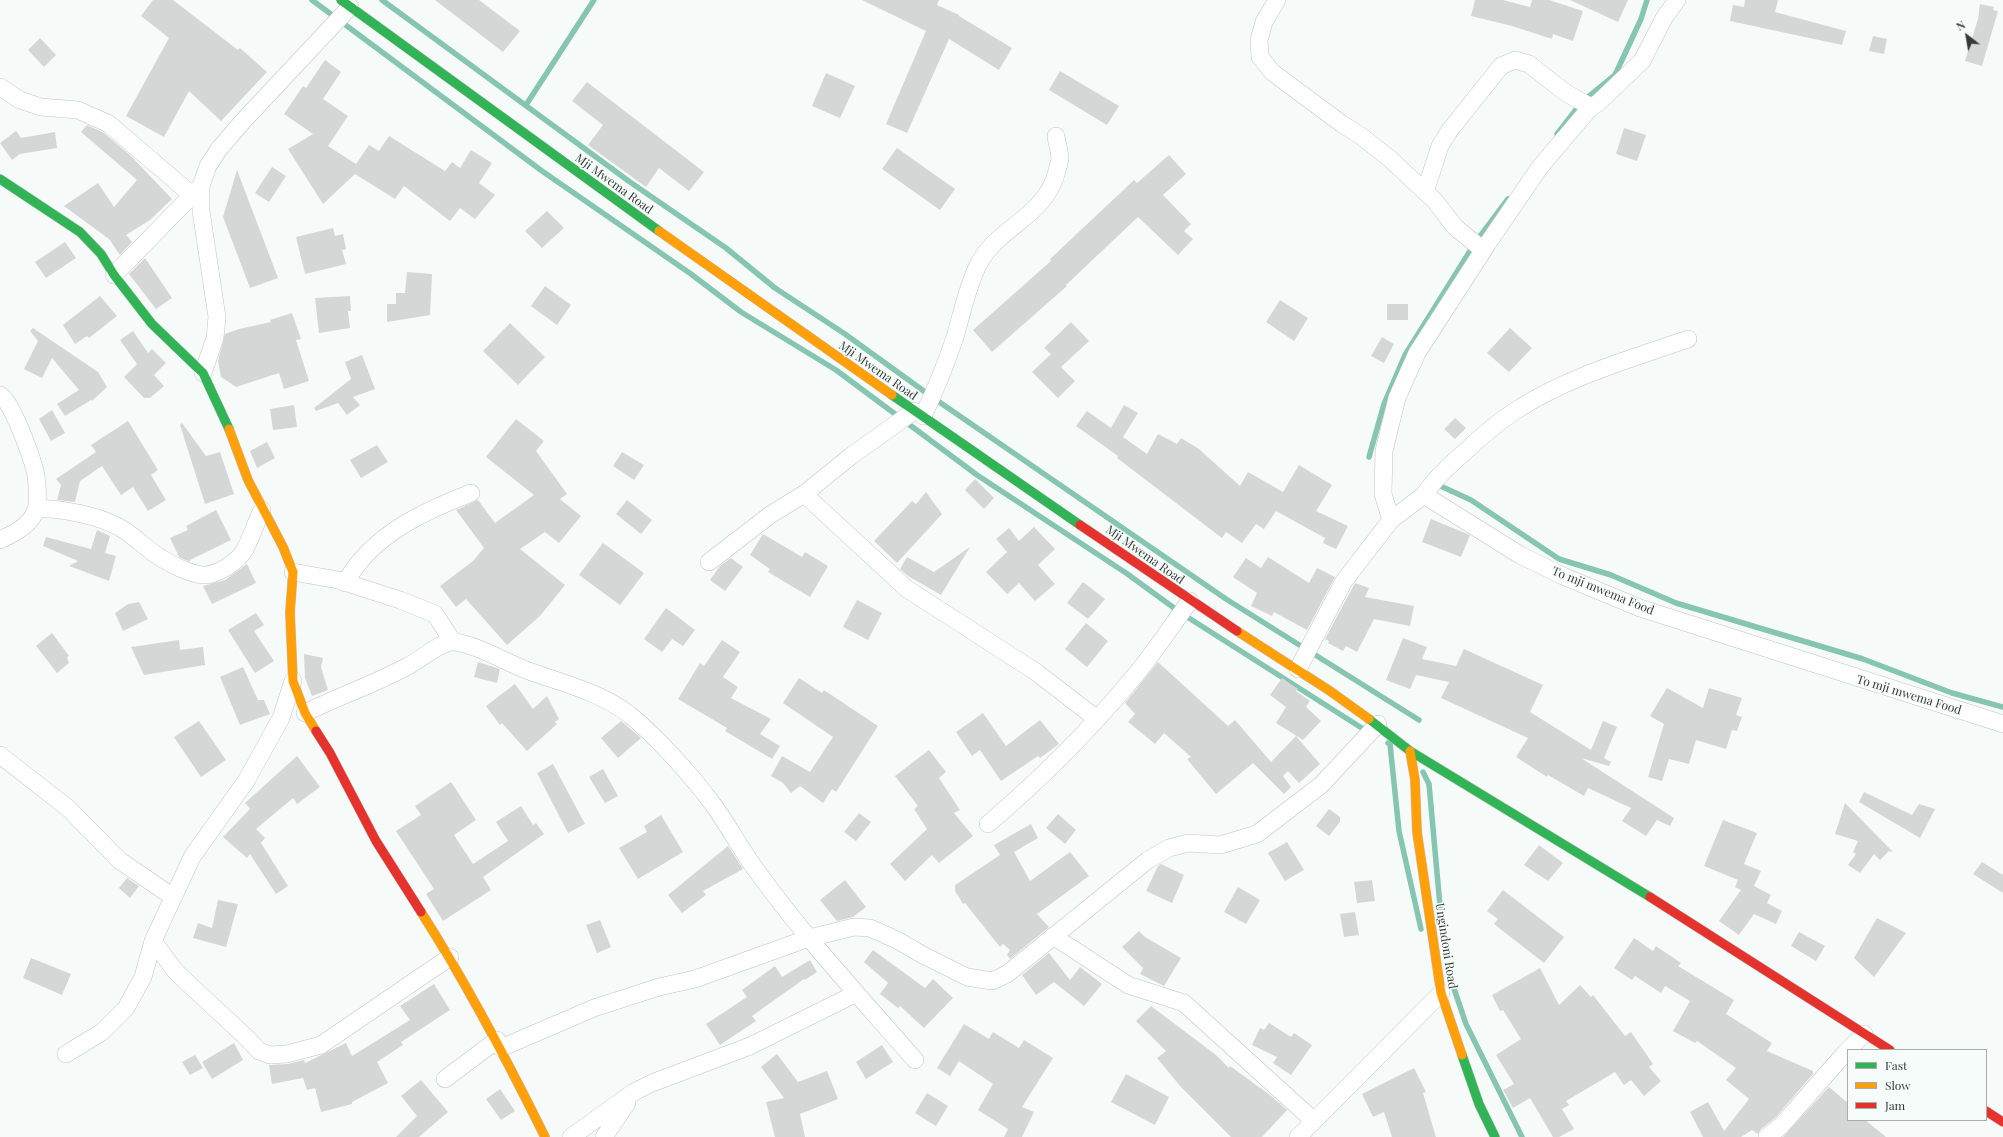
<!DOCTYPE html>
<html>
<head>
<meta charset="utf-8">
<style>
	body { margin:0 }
	#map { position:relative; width:2003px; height:1137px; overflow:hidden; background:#f6fbf9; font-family:"Playfair Display",serif }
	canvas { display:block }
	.legend { position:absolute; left:1847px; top:1049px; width:140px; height:72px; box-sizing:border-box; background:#f5fcf9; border:1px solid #a9aeac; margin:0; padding:5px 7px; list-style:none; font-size:12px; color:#363938 }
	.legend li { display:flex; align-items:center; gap:8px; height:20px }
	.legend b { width:20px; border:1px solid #a9aeac }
	.north { position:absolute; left:1947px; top:16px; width:40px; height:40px; -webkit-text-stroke:3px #f5fcf9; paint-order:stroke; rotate:329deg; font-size:11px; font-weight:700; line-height:16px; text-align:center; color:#363938 }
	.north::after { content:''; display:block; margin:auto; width:14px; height:18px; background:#363938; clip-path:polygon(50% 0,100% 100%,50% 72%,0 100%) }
</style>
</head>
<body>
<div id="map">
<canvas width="2003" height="1137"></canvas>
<ul class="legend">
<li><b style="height:5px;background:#30b455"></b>Fast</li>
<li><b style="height:5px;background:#ff9f0a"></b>Slow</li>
<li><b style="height:5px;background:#e5322d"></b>Jam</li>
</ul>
<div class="north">N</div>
</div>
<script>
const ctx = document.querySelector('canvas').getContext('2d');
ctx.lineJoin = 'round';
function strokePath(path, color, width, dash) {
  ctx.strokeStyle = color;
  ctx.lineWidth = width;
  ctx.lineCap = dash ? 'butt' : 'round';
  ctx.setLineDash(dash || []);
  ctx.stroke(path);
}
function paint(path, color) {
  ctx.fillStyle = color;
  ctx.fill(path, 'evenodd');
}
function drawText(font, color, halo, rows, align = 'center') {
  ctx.font = font + ' "Playfair Display",serif';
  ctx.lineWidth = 3;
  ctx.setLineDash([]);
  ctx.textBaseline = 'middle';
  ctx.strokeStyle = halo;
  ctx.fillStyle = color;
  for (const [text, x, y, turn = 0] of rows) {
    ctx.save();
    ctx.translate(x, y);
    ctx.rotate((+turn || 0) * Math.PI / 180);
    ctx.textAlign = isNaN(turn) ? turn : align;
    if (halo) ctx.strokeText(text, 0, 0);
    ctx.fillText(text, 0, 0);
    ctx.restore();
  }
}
strokePath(new Path2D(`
	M312 0 542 171 691 274 741 312 836 370 977 475 1126 573 1181 613 1368 732
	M382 0 630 182 726 248 775 288 845 334 932 397 1226 599 1419 720
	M526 105 594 0
	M1557 134 1582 102 1615 75 1641 19 1647 0
	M1369 457 1384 404 1405 355 1475 243 1508 199
	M1434 483 1471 500 1559 559 1611 575 1676 603 1863 659 1952 693 2003 707
	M1388 743 1390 744 1399 831 1421 929
	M1423 772 1429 784 1442 928
	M1447 968 1466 1024 1522 1137`), '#85c5b1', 5.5);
paint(new Path2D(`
	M153 0H173L238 50 240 48 267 72 221 121 189 91 164 137 126 116 169 38 141 16Z
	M435 0H479L520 31 503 52Z
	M862 0H939L937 5 959 15V16L1012 48 999 70 949 39 907 133 886 124 926 31Z
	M1475 0H1503L1530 7 1532 0H1549L1583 11 1573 41 1553 34 1552 39 1512 26 1471 16Z
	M1570 0H1628L1618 22Z
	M1745 0H1778L1775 12 1846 31 1842 45 1730 21 1733 5 1744 7Z
	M1980 4 1994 7 1993 10 1998 11 1982 66 1965 61 1978 19Z
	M1873 36 1887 39 1884 54 1869 51Z
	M40 38 56 55 44 67 28 50Z
	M325 60 341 72 323 99 348 116 328 146 356 164 369 145 379 151 389 136 445 171 452 162 460 168 471 150 492 163 479 183 495 195 475 219 460 208 450 221 404 186 395 199 355 174 323 204 288 149 313 134 284 114 303 86 306 88Z
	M1060 71 1119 106 1107 125 1049 90Z
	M826 73 855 86 840 118 812 106Z
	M587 82 704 172 689 191 659 168 646 187 588 145 603 125 572 101Z
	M87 125 104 133 130 155 172 199 150 220 126 235 132 242 120 255 109 239 64 206 98 183 114 207 137 180 81 132Z
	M1624 128 1646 135 1637 161 1616 154Z
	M16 131 21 138 55 132 57 148 20 154 12 160 0 143Z
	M897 148 955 189 940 210 882 169Z
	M1169 155 1186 174 1163 195 1191 224 1184 231 1193 239 1178 255 1138 217 1066 285 1067 286 992 352 973 330 1051 261 1050 259 1134 180 1137 183Z
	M272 167 286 176 269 202 255 193Z
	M237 170 278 278 250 288 223 217Z
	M547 211 564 228 542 248 525 231Z
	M333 228 335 236 343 234 346 249 342 250 346 264 305 274 296 237Z
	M65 242 76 258 46 278 35 262Z
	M145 258 172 298 156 309 129 274Z
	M407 272 432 274 430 315 387 322V304H396V293H405Z
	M545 286 571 305 557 325 531 306Z
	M100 296 117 316 89 338 87 336 75 344 63 325Z
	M350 296 351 311H348L350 328 319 333 315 298Z
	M1280 300 1308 318 1294 341 1266 322Z
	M1387 304H1408V320H1387Z
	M292 313 301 339 296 340 309 381 284 389 279 373 236 387 221 377 218 361 225 334 239 329 271 322 270 320Z
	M1071 322 1089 341 1061 367 1075 381 1058 398 1032 372 1051 354 1044 348Z
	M510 323 545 357 518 385 483 351Z
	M33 328 98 372 107 387 92 401 91 400 65 416 57 404 79 390 52 358 42 378 24 369 38 341 30 331Z
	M1510 328 1532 348 1509 372 1487 353Z
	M133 331 148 353 152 349 166 363 154 375 164 386 150 398H144L124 377 137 364 120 340Z
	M1382 337 1394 344 1384 363 1371 356Z
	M362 355 375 389 353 397 360 405 347 415 338 403 316 411 314 408 351 379 345 362Z
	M294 405 297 427 273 430 270 409Z
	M1124 405 1138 413 1123 437 1147 454 1158 434 1177 444 1181 438 1199 449 1240 486 1248 472 1283 492 1299 465 1332 485 1316 511 1348 526 1336 549 1323 543 1325 538 1276 511 1264 529 1256 524 1242 543 1226 532 1222 538 1117 458 1118 456 1076 426 1087 411 1111 428Z
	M52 410 65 433 51 441 39 419Z
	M1455 418 1466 428 1455 439 1444 429Z
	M516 419 544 441 536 451 567 494 560 499 581 516 559 543 545 532 520 549 565 585 540 616 507 645 466 599 456 607 440 586 473 561 484 548 456 510 478 500 495 523 534 495 486 457Z
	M128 421 158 470 151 475 166 500 148 511 133 487 121 495 102 466 80 481 75 502 57 500 61 485 56 479 96 452 91 445Z
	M182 423 206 456 220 452 234 494 205 504 180 425Z
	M267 442 275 458 257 468 250 451Z
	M377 445 388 462 361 478 350 460Z
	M622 452 644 465 634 480 613 466Z
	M975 479 994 498 984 509 965 490Z
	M926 492 942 514 897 563 874 541 912 501 916 504Z
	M627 500 652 520 641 534 616 514Z
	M216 510 231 540 190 560V562L179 557 170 538 188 530 186 526Z
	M1431 519 1470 535 1461 557 1422 542Z
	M1034 527 1055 549 1038 565 1055 584 1035 601 1019 583 1007 594 986 572 1007 552 996 539 1009 528 1019 541Z
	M97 530 110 536 105 553 116 556 109 581 69 566 78 561 43 546 46 537 91 549Z
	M763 534 802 557 805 552 828 566 810 597 768 572 770 569 750 555Z
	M603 543 644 573 620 605 579 575Z
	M970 547 941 595 908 576 900 569 907 557 934 572Z
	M1268 557 1309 583 1317 568 1335 577 1307 630 1274 612 1272 616 1251 606 1257 593 1233 577 1246 558 1261 568Z
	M731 558 743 567 725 591 710 580 720 566Z
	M247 564 256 583 212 604 203 586 225 580Z
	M1083 582 1105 599 1088 619 1067 603Z
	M1355 583 1369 588 1365 597 1414 606 1410 626 1374 619 1357 652 1346 646 1343 651 1328 643 1329 641 1325 639Z
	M857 600 882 613 868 640 843 627Z
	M139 602 148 619 123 631 115 613 128 604Z
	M666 608 695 630 683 646 672 639 662 652 644 639Z
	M256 613 264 625 254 631 274 661 255 673 228 630Z
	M1086 623 1108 641 1087 667 1065 649Z
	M52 633 69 656 67 657 69 663 57 673 36 646Z
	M1403 638 1427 647 1422 659 1456 666 1464 649 1543 685 1530 712 1591 750 1603 721 1617 727 1604 758 1611 762 1609 766 1581 758 1674 818 1670 826 1657 820 1646 836 1622 821 1631 808 1588 788 1584 796 1548 775 1547 777 1516 757 1528 738 1441 698 1449 682 1416 675 1410 689 1386 680Z
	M179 640 180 650 203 647 205 665 144 675 131 647Z
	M722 640 740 652 723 677 738 687 731 698 771 719 760 734 780 746 772 759 725 731 727 728 678 699 700 663 704 666Z
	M304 654 323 658 321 667 328 690 312 696 305 678Z
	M478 662 500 669 497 683 474 677Z
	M1158 662 1228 726 1235 720 1271 762 1296 736 1320 764 1299 783 1288 771 1283 776 1291 787 1284 794 1253 763 1216 794 1187 759 1191 757 1164 733 1155 744 1128 722 1135 714 1125 703Z
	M243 667 258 700H264L270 714 240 725 220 677Z
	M799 678 822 693 824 690 878 726 836 792 832 789 823 803 800 786 791 793 783 783 771 776 782 756 810 772 833 737 783 703Z
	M1282 678 1298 689 1296 691 1310 701 1306 707 1321 721 1303 740 1276 723 1286 707 1270 695Z
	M515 684 533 709 547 696 559 719 555 722 557 724 527 751 502 723 500 725 486 706Z
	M1667 688 1703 708 1709 688 1742 698 1736 715 1742 717 1737 731 1732 730 1726 749 1696 740 1689 764 1669 759 1662 781 1648 777 1664 724 1650 716Z
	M983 713 1006 746 1040 720 1059 744 1040 758 1038 756 1001 781 980 750 972 756 956 732Z
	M199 721 226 760 201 777 174 737Z
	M621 721 641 738 618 758 601 738Z
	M929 750 946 772 939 778 960 810 954 813 973 836 939 863 932 855 905 881 890 864 927 829 914 809 918 806 895 776Z
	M297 756 320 787 297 804 293 798 256 829 265 838 261 843 288 886 276 894 250 854 247 858 223 837 250 809 245 803Z
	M553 764 585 824 568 833 537 773Z
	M603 769 618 796 605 803 589 777Z
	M451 782 476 820 454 835 473 864 508 841 496 822 521 806 533 825 536 823 544 834 483 877 491 890 443 921 426 894 434 889 396 831 421 815 415 806Z
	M1864 792 1912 815 1919 804 1935 809 1920 838 1859 802Z
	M1845 803 1893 852 1889 851 1880 860 1874 854 1860 873 1848 865 1856 854 1853 852 1858 841 1835 834Z
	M1329 809 1340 817V822L1329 836 1316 826Z
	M859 813 871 822 856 841 844 832Z
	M1058 814 1076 830 1065 844 1046 828Z
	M661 815 683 852 638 879 619 848 647 832 644 826Z
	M1723 820 1757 833 1744 864 1761 871 1754 886 1771 895 1767 903 1782 911 1776 924 1754 914 1739 935 1719 921 1741 890 1735 887 1738 880 1704 866Z
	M1031 824 1038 838 1014 852 1030 881 1070 852 1089 876 1037 914 1049 927 1010 959 1007 955 1010 950 1003 944 1000 947 965 903 963 904 955 891V885L1000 855 994 845Z
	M1287 842 1304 870 1285 881 1268 853Z
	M1539 845 1563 863 1548 881 1524 865Z
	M728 846 743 869 703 891 706 895 682 913 668 895Z
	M1982 862 2003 875V893L1973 874Z
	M1161 864 1184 875 1172 903 1146 891 1158 866Z
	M127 878 139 886 130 898 119 888Z
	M845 880 866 907 853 917 837 921 820 900Z
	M1372 880 1375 901 1357 903 1354 882Z
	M1238 887 1260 900 1246 924 1224 912Z
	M1503 890 1564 937 1544 963 1494 924 1498 919 1487 911Z
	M218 900 238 904 226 947 193 938 198 923 212 928Z
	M1355 912 1359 935 1344 937 1340 914Z
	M1877 918 1906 933 1874 977 1854 958Z
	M600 920 611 947 597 953 586 925Z
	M1139 931 1145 937 1181 958 1164 986 1140 974 1143 968 1122 947Z
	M1799 932 1825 946 1816 961 1791 946Z
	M1634 938 1653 951 1656 946 1681 963 1678 966 1734 1000 1726 1014 1772 1043 1767 1051 1813 1071V1074L1774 1119 1761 1129 1758 1134 1752 1130 1741 1137H1703L1690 1112 1708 1102 1724 1131 1749 1099 1726 1080 1736 1068 1697 1041 1695 1043 1673 1031 1690 1001 1665 986 1661 993 1635 976 1632 980 1614 968Z
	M873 950 925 988 933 979 953 998 924 1028 900 1006 898 1008 880 994 888 983 864 962Z
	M1049 953 1070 980 1080 967 1102 984 1084 1006 1054 982 1036 995 1022 975Z
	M31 958 71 974 62 995 23 978Z
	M810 960 817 972 805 980 804 979 752 1016 756 1021 720 1045 706 1024 747 997 742 990 775 966 782 977Z
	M1540 968 1559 1005 1580 985 1591 997 1593 995 1625 1036 1631 1032 1653 1064 1649 1067 1661 1081 1644 1096 1631 1080 1624 1085 1615 1072 1566 1101 1569 1105 1562 1109 1574 1129 1559 1137H1553L1530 1098 1513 1108 1503 1090 1514 1084 1496 1055 1521 1039 1503 1010 1500 1011 1492 995Z
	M434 984 450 1010 401 1042 403 1045 377 1062 388 1083 352 1102V1104L321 1112 315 1088 307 1090 303 1078 272 1084 269 1065 288 1064 304 1060 305 1063 346 1043 352 1056 410 1020 400 1006Z
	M1151 1006 1216 1055 1229 1068 1230 1066 1270 1095 1287 1110 1262 1137H1231L1181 1087 1157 1058 1166 1051 1136 1021Z
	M1269 1023 1291 1037 1294 1033 1312 1045 1291 1075 1273 1063 1277 1057 1252 1045 1260 1028 1264 1030Z
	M964 1024 989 1039 993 1032 1019 1048 1024 1040 1053 1058 1022 1107 1034 1112 1022 1137H1004L1008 1129 978 1110 993 1084 959 1061 950 1076 937 1068Z
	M234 1043 243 1060 212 1079 202 1062Z
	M882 1045 893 1062 866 1079 856 1062Z
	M777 1054 798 1082 827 1071 838 1099 800 1114 805 1137H775L766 1102 784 1098 761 1067Z
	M195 1055 203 1068 190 1075 182 1062Z
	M1414 1068 1426 1092 1423 1093 1436 1137H1392L1384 1112 1373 1117 1362 1094Z
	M1126 1074 1169 1097 1155 1125 1111 1102Z
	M421 1080 448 1112 419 1137H396L417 1116 401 1096Z
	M1829 1087 1848 1103V1120H1865L1886 1137H1783Z
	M500 1089 515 1111 501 1120 486 1099Z
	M927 1093 948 1106 936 1126 915 1113Z`), '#d4d7d6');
const street = new Path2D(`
	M1277 0 1264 22 1259 40 1260 57 1272 72 1342 124 1361 136 1389 158 1435 201 1455 227 1483 250
	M0 87 20 100 41 107 78 110 109 124 192 195
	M1425 192 1440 146 1450 130 1501 66 1515 60 1529 64 1566 93 1591 107
	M114 275 200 187
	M203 373 215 338 217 317 201 211V186L208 166 219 149 244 120 350 7
	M0 395C12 400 33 461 36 475 37 484 39 501 36 509 32 525 13 534 0 540
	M923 416C935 391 946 364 955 337 962 313 967 288 978 265 998 226 1046 217 1057 171 1058 167 1060 161 1060 157 1059 150 1057 143 1056 136
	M804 494 907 589 1036 672 1097 719
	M1424 495C1436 477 1452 463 1468 449 1483 435 1498 422 1515 411 1567 377 1630 359 1688 339
	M37 508C62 509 97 515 119 527 135 536 146 549 161 558 172 565 190 574 203 575 217 576 239 561 245 549 252 536 256 522 262 510
	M1391 520 1383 494 1384 451 1397 398 1417 353 1488 243 1540 167 1591 107 1598 103 1642 61 1664 18 1677 0
	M709 562 770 515 804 494 851 456 914 411
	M293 572 338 580 400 600 435 614 453 642
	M345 583C372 535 422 512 471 493
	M1298 669 1344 581 1391 520 1424 495 1520 555 1563 576 1640 608 2003 724
	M305 713C339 696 375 684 408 666 420 660 441 641 454 642 475 644 506 662 526 670 561 683 599 691 630 715 657 737 691 775 712 803 729 826 742 852 759 874 807 940 862 999 915 1060
	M0 755 69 809 119 860 173 897
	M988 824C1042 778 1092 728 1137 673 1156 650 1172 625 1190 601
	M1053 936 1128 985 1184 1003 1314 1121
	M153 941 176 972 248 1039 259 1051 270 1055 287 1054 321 1045 450 957
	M501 1048 594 1008 659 987 695 979 809 938 854 927 870 928 897 940 921 954 967 977 992 981 1007 974 1148 860 1169 848 1188 843 1220 845 1257 834 1321 785 1378 724
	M66 1054 102 1032 126 1008 143 977 153 941 192 857 246 781 281 718 293 681
	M445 1079 497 1040
	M571 1137 634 1092 652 1083 750 1046 855 994
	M604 1137 627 1103
	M1298 1137 1441 993
	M1767 1137 1781 1126 1845 1053 1864 1034`);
const fast = new Path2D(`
	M341 0 659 231
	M0 179 80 232 101 254 114 275 152 324 203 373 229 429
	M892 395 1080 525
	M1369 719 1410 751 1650 897
	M1462 1055 1479 1104 1495 1137`);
const slow = new Path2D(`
	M659 231 892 395
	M229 429 248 480 283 547 293 572 290 612 293 681 305 713 316 731
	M1237 631 1330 691 1369 719
	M1410 751 1415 780 1417 832 1441 993 1462 1055
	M421 912C467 984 507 1060 545 1137`);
const jam = new Path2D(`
	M1080 525 1237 631
	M316 731 330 753 376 841 421 912
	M1650 897 1890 1050
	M1986 1111 2003 1122`);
strokePath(street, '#c0c3c2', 18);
strokePath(fast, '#c0c3c2', 10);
strokePath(slow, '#c0c3c2', 10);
strokePath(jam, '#c0c3c2', 10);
strokePath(street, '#fefefe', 17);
strokePath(fast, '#30b455', 9);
strokePath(slow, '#ff9f0a', 9);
strokePath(jam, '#e5322d', 9);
drawText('12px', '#363938', '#f5fcf9', [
	["Mji Mwema Road",614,184,36],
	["Mji Mwema Road",878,371,35],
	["Mji Mwema Road",1145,555,35],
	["To mji mwema Food",1603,591,22],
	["To mji mwema Food",1909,695,17],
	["Ungindoni Road",1446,946,81]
]);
</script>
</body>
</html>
